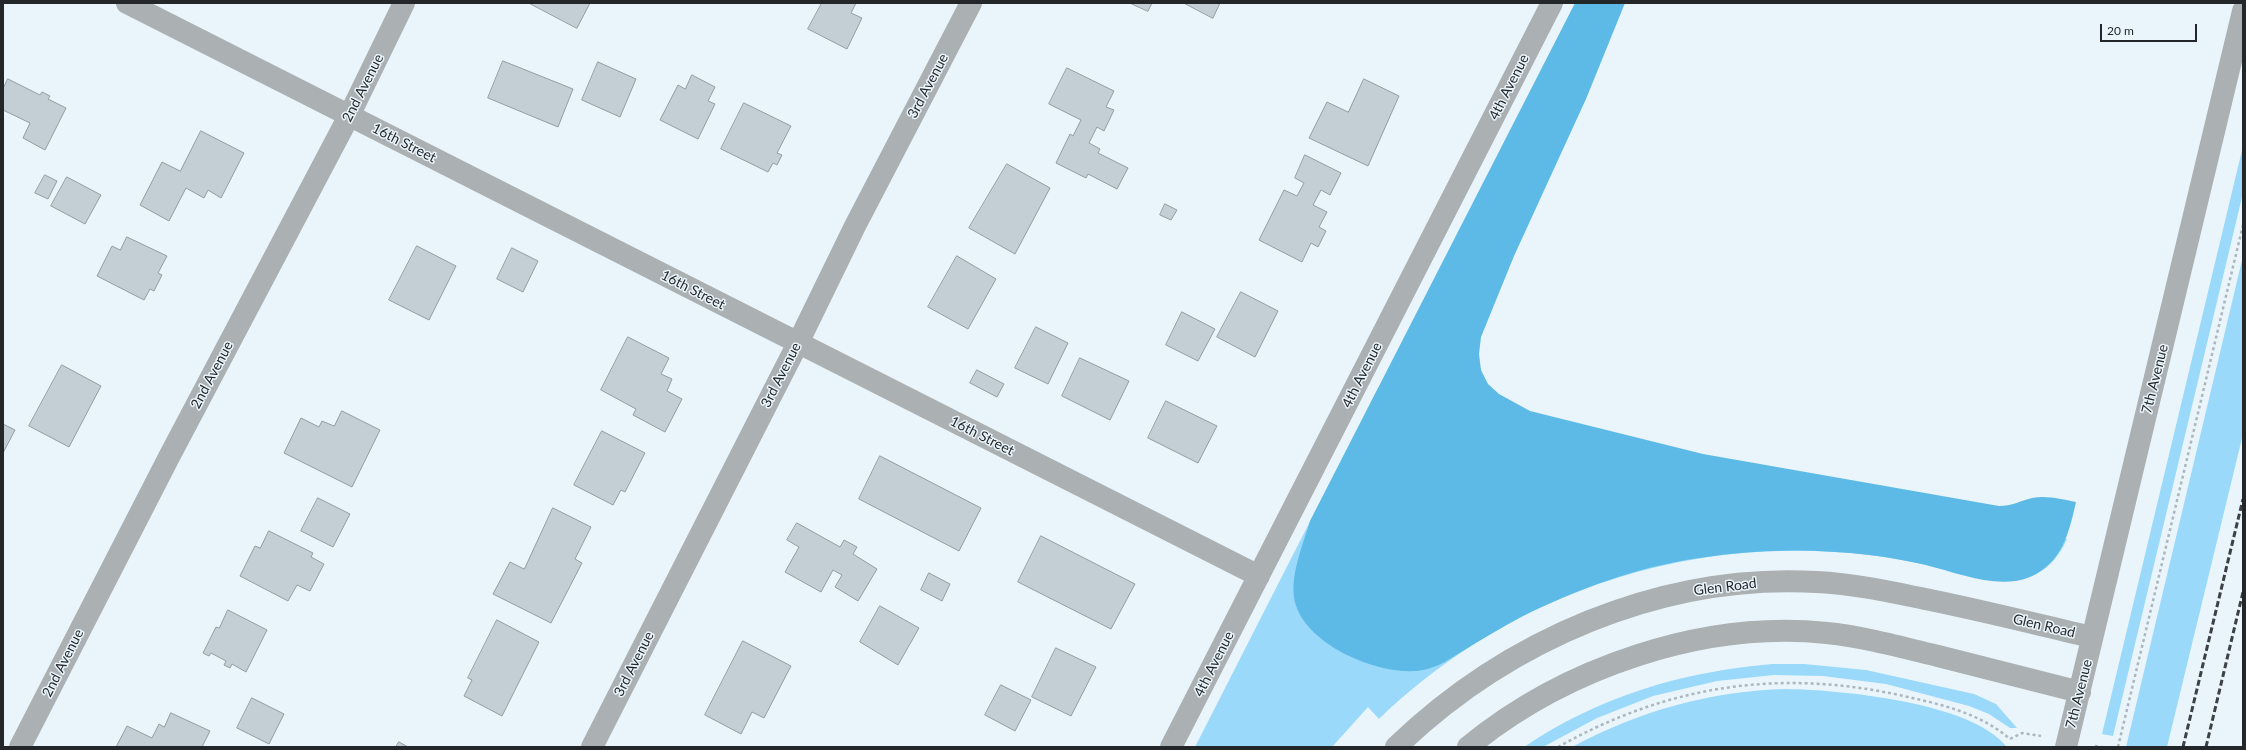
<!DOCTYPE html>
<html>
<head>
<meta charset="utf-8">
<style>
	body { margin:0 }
	#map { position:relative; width:2246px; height:750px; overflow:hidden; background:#e9f5fb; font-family:Lato,sans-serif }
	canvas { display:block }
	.frame { position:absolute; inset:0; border:4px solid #23272a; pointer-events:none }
	.scale { position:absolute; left:2100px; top:24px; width:97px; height:18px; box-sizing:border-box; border:2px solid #23272a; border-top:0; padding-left:5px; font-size:12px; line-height:14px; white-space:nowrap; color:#23272a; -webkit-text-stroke:3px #e9f5fb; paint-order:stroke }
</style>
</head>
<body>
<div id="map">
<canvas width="2246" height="750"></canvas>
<div class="frame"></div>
<div class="scale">20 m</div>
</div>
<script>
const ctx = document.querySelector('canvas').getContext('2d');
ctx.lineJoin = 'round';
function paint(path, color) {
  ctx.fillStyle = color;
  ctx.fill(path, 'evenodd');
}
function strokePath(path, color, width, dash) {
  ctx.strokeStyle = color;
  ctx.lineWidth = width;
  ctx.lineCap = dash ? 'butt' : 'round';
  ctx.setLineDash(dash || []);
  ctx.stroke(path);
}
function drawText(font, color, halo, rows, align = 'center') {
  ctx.font = font + ' Lato,sans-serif';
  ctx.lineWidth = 3;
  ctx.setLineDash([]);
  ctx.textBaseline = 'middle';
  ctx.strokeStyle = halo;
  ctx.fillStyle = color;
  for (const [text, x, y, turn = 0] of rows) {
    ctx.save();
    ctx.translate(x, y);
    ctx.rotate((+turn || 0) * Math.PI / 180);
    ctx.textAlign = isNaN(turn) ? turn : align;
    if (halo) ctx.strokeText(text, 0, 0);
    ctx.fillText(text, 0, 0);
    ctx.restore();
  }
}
paint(new Path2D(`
	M2243 146V193L2113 736 2102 734Z
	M2243 256V434L2167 747H2126Z
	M1378 388 2067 539C2036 608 1968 573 1913 562 1887 557 1861 553 1834 552 1666 541 1500 602 1379 719L1368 707 1332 747H1195Z
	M1772 664H1804L1866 670 1974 694 1996 704 2017 728H2010L1989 714 1969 706 1886 684 1823 676 1774 675 1717 681 1653 696 1597 718 1543 747H1524C1600 696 1681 672 1772 664Z
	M1786 689C1841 690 1972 702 2007 747H1572C1639 711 1711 691 1786 689Z`), '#9ad9fa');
paint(new Path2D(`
	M1575 3H1625L1586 99 1514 256 1481 337 1479 354 1481 370 1488 384 1499 394 1530 411 1703 454 1999 506C2012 506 2020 501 2032 498 2046 495 2062 499 2076 502 2069 533 2062 563 2030 577 1998 590 1958 573 1926 565 1907 561 1888 557 1869 555 1812 548 1755 549 1699 558 1637 567 1577 589 1521 617 1502 627 1484 638 1466 649 1452 657 1440 667 1423 670 1382 678 1300 644 1294 597 1291 572 1303 545 1310 521Z`), '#5dbae6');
const building = new Path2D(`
	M529 3H590L577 28Z
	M822 3H856L851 13 862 18 847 49 808 29Z
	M1130 3H1152L1148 11Z
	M1184 3H1220L1213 18Z
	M503 61 573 89 558 127 488 98Z
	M598 62 636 79 620 117 582 100Z
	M1067 68 1114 91 1106 107 1114 110 1104 131 1097 127 1089 143 1100 149 1098 153 1128 168 1117 189 1088 174 1086 178 1056 163 1070 134 1073 136 1081 120 1049 104Z
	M692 75 715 87 708 101 715 104 698 139 660 120 678 85 685 89Z
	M8 79 40 95 42 92 50 96 48 99 66 108 45 150 23 138 30 123 3 110V89Z
	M1364 79 1399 96 1368 166 1309 138 1327 102 1348 112Z
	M744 103 791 126 777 153 782 155 777 165 773 163 768 172 721 149Z
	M201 131 244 153 221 198 208 190 204 198 186 188 169 221 140 205 162 162 180 171Z
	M1305 155 1341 173 1330 195 1321 190 1313 205 1327 212 1319 227 1326 231 1318 247 1311 243 1302 262 1259 240 1284 190 1297 196 1304 183 1295 178Z
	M1007 164 1050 188 1015 254 969 228Z
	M45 175 57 181 48 199 35 193Z
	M67 177 101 195 85 224 51 206Z
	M1165 204 1177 210 1171 220 1160 215Z
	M127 237 167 256 158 273 162 275 154 291 150 289 144 300 97 276 112 246 120 250Z
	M417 246 456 266 429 320 389 300Z
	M512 248 538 261 523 292 497 279Z
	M957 256 996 279 968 329 928 307Z
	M1241 292 1278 311 1255 357 1217 337Z
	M1182 312 1215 329 1198 361 1166 345Z
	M1036 327 1068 343 1048 384 1015 368Z
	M628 337 669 358 661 374 672 379 667 391 682 399 665 432 633 415 636 409 601 390Z
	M1080 358 1129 381 1110 420 1062 396Z
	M62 365 101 386 69 447 29 426Z
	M977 370 1004 384 997 397 970 383Z
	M1166 401 1217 426 1198 463 1148 438Z
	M342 411 380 430 352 487 284 453 301 418 319 427 322 421 334 426Z
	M3 424 15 430 3 453Z
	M602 431 645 453 625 492 621 490 613 505 574 485Z
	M880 456 981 508 959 551 859 499Z
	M318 498 350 514 333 547 301 531Z
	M553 508 591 527 575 559 582 563 551 623 493 594 510 562 524 569Z
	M797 523 840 547 844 540 857 547 853 554 877 569 858 601 835 587 842 575 833 570 821 592 785 572 799 547 787 540Z
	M269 531 313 553 311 557 324 564 310 591 297 585 288 601 240 576 255 546 260 548Z
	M1041 536 1135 584 1111 629 1018 582Z
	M929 573 950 584 942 601 921 590Z
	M880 606 919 628 898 665 860 642Z
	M228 610 267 630 246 672 232 664 230 668 224 665 226 661 211 653 209 656 203 653 216 627 219 628Z
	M497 620 539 642 502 716 464 696 472 680 468 678Z
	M743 641 791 666 764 718 752 712 741 734 705 715Z
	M1056 648 1096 667 1071 716 1032 697Z
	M1001 685 1031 700 1015 731 985 715Z
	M252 698 284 714 269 744 237 728Z
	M171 713 210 731 202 747H116L127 726 152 738 159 724 164 727Z
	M399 742 408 747H396Z`);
paint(building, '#c3ced5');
strokePath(building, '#929da2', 1);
strokePath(new Path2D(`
	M2095 746 2102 747
	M1558 747C1670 684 1783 668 1908 697 1944 705 1981 714 2010 739L2022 733 2041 736
	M2118 747 2243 225`), '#adb6bb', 2.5, [3, 3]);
strokePath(new Path2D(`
	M127 3 1259 576
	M20 747 169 457 349 116 404 3
	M592 747 798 343 855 226 971 3
	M1171 747 1552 3`), '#abb0b3', 22);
strokePath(new Path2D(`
	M1396 747C1507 640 1661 573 1817 582 1857 584 1896 593 1935 601 1988 612 2040 625 2092 637
	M1468 747C1564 668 1703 620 1827 633 1865 637 1901 647 1938 656 1985 668 2032 680 2080 692
	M2066 747 2243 11`), '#abb0b3', 22);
strokePath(new Path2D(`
	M2183 747 2243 499
	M2206 747 2243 592`), '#3c4145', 3, [6, 3]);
drawText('14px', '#23272a', '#e9f5fb', [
	["3rd Avenue",928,86,-62],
	["4th Avenue",1509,87,-63],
	["2nd Avenue",363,88,-63],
	["16th Street",404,143,27],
	["16th Street",693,290,27],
	["2nd Avenue",212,375,-62],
	["3rd Avenue",781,375,-63],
	["4th Avenue",1362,375,-63],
	["7th Avenue",2155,379,-76],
	["16th Street",982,436,27],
	["Glen Road",1725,587,-7],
	["Glen Road",2044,626,13],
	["2nd Avenue",63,663,-63],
	["3rd Avenue",634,664,-63],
	["4th Avenue",1214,664,-63],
	["7th Avenue",2079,694,-76]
]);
</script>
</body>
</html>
